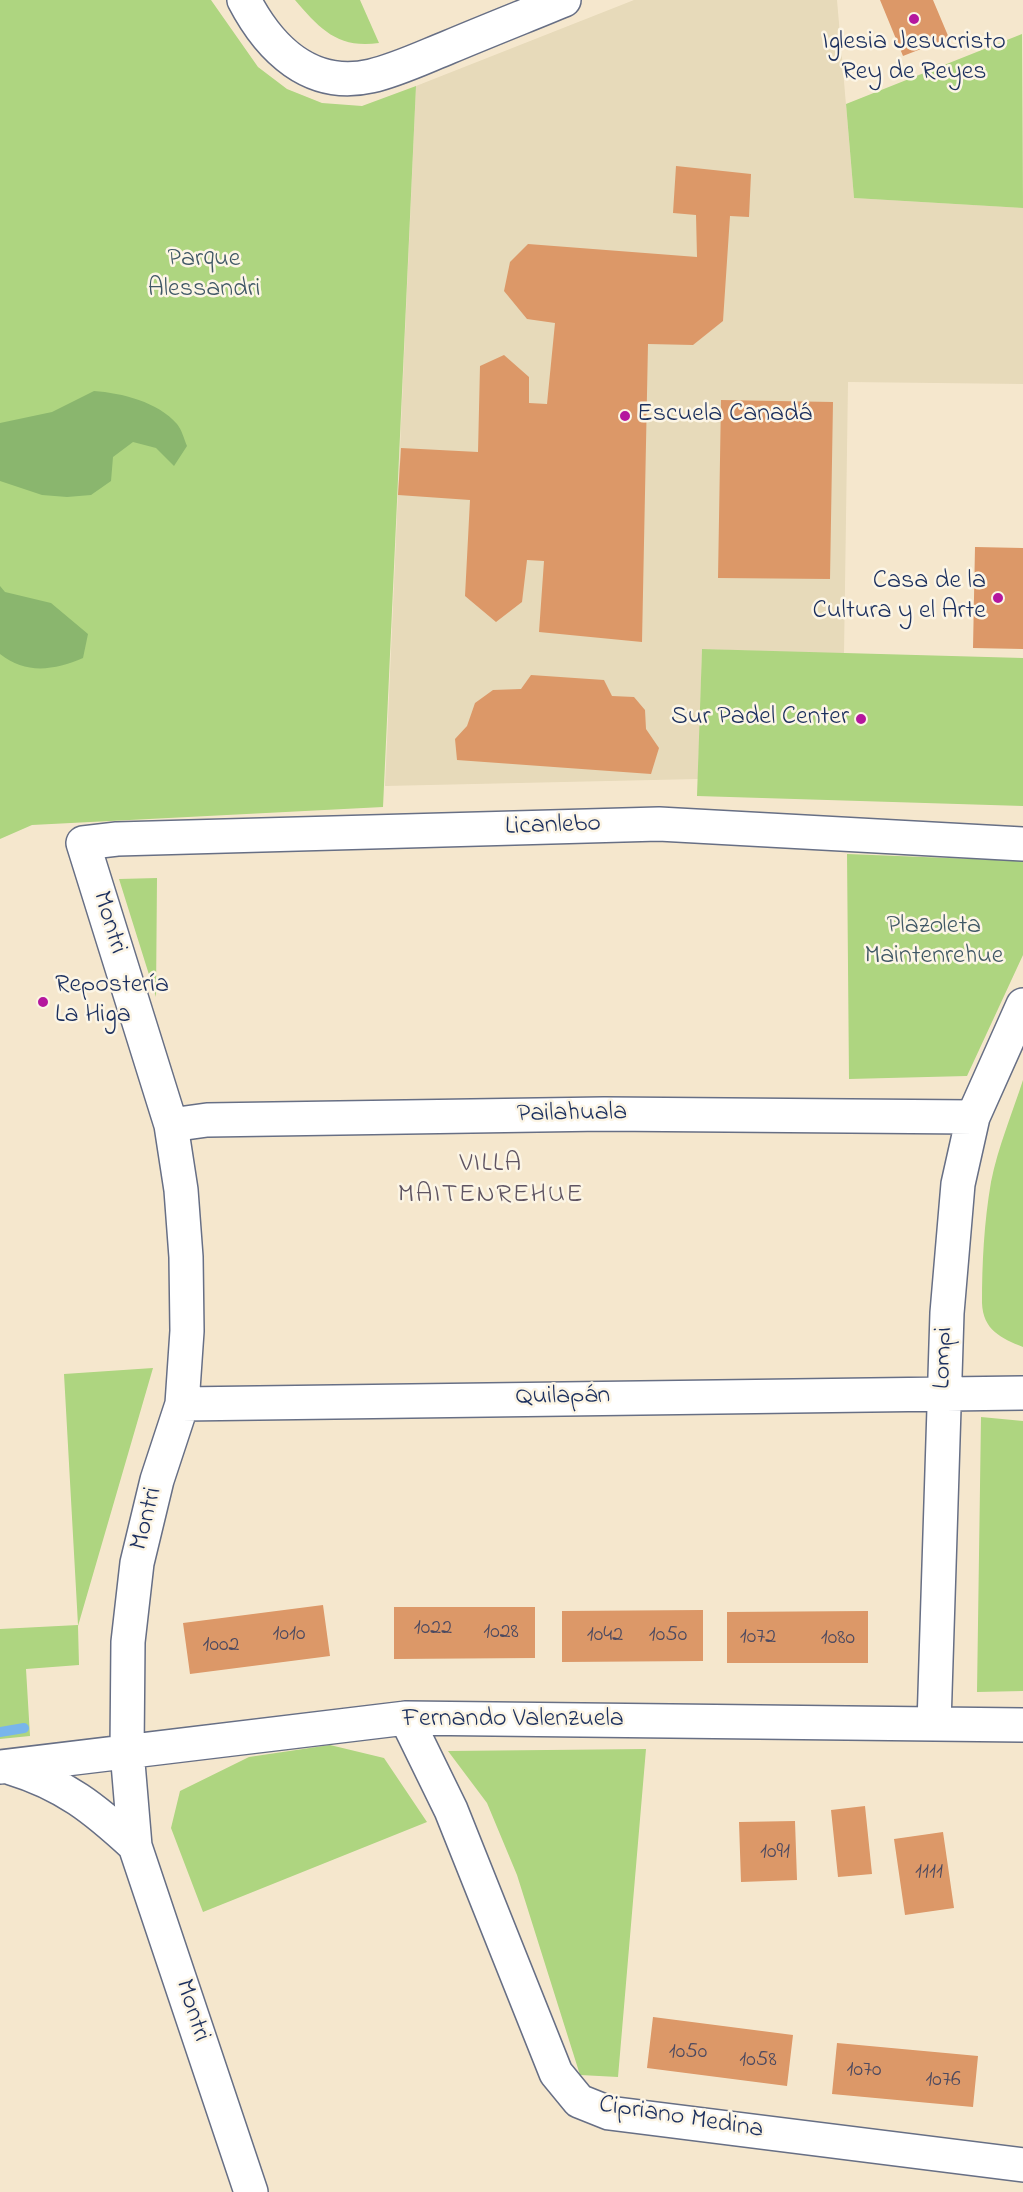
<!DOCTYPE html>
<html>
<head>
<meta charset="utf-8">
<style>
	body { margin:0 }
	canvas { display:block; background:#f5e7cd }
</style>
</head>
<body>
<canvas width="1023" height="2192"></canvas>
<script>
const ctx = document.querySelector('canvas').getContext('2d');
ctx.lineJoin = 'round';
function paint(path, color) {
  ctx.fillStyle = color;
  ctx.fill(path, 'evenodd');
}
function strokePath(path, color, width, dash) {
  ctx.strokeStyle = color;
  ctx.lineWidth = width;
  ctx.lineCap = dash ? 'butt' : 'round';
  ctx.setLineDash(dash || []);
  ctx.stroke(path);
}
function drawText(font, color, halo, rows, align = 'center') {
  ctx.font = font + ' "Indie Flower",sans-serif';
  ctx.lineWidth = 5;
  ctx.setLineDash([]);
  ctx.textBaseline = 'middle';
  ctx.strokeStyle = halo;
  ctx.fillStyle = color;
  for (const [text, x, y, turn = 0] of rows) {
    ctx.save();
    ctx.translate(x, y);
    ctx.rotate((+turn || 0) * Math.PI / 180);
    ctx.textAlign = isNaN(turn) ? turn : align;
    if (halo) ctx.strokeText(text, 0, 0);
    ctx.fillText(text, 0, 0);
    ctx.restore();
  }
}
paint(new Path2D(`
	M634 0H837L854 198 1023 208V384L848 382 844 654 702 649 698 779 385 786 416 86Z`), '#e7daba');
paint(new Path2D(`
	M0 0H211L258 67 287 89 322 103 362 106 416 86 383 807 32 825 0 839Z
	M295 0H360L379 43C338 49 320 29 295 0Z
	M1022 34 1023 208 854 198 846 104Z
	M702 649 1023 658V806L697 796Z
	M847 854 1023 861V955L967 1076 849 1079Z
	M157 878 156 997 119 879Z
	M1023 1080V1347C1001 1338 983 1330 982 1303 982 1263 984 1223 991 1182 998 1147 1012 1114 1023 1080Z
	M153 1368 78 1626 79 1665 26 1669 30 1736 0 1739V1629L78 1625 64 1374Z
	M981 1417 1023 1421V1691L977 1692Z
	M330 1745 384 1758 427 1822 203 1912 171 1828 180 1791 249 1757Z
	M646 1749 618 2077 580 2075 517 1875 487 1803 448 1751Z`), '#aed580');
paint(new Path2D(`
	M94 391C122 393 158 402 177 424 182 430 184 439 187 446L174 466 156 448 133 442 113 457 111 481 91 495 67 497 42 495 0 481V423L52 412Z
	M0 586 5 592 51 603 88 634 83 658C55 670 26 675 0 654Z`), '#8ab66e');
strokePath(new Path2D(`
	M0 1732 24 1728`), '#78b5eb', 10);
paint(new Path2D(`
	M880 0H933L949 38 903 56Z
	M676 166 751 174 749 217 730 216 723 321 693 345 648 344 642 642 539 632 544 561 527 560 522 602 496 622 465 596 470 500 398 495 401 448 478 452 480 366 504 355 529 377V403L547 404 555 323 527 319 504 291 510 262 528 244 697 257 696 215 673 213Z
	M721 400 833 402 830 579 718 578Z
	M975 547 1023 548V649L973 648Z
	M531 675 604 680 612 696 634 697 645 710 646 729 659 748 651 774 457 760 455 739 467 726 475 703 493 690 521 689Z
	M323 1605 330 1656 190 1674 183 1623Z
	M394 1607H535V1658L394 1659Z
	M703 1610V1661L562 1662V1611Z
	M868 1611V1663H727V1612Z
	M865 1806 872 1874 838 1877 831 1810Z
	M795 1821 797 1880 741 1882 739 1822Z
	M943 1832 954 1908 905 1915 894 1839Z
	M653 2017 793 2035 787 2086 647 2068Z
	M837 2043 978 2056 973 2107 832 2094Z`), '#dc9868');
const minor = new Path2D(`
	M244 0C269 48 310 90 371 76 397 70 424 57 449 47 487 31 525 16 564 0
	M171 1125 207 1120 604 1114 973 1117
	M182 1404 1023 1393
	M406 1718 451 1810 556 2073 579 2101 609 2113 1023 2165
	M934 1724 947 1313 958 1184 973 1117 1023 1005
	M0 1767 406 1718 1023 1725
	M11 1768C64 1784 95 1809 135 1846
	M251 2192 135 1846 127 1751 128 1642 137 1563 157 1480 182 1404 187 1331 186 1257 181 1190 171 1125 83 843 117 839 659 824 1023 844`);
strokePath(minor, '#676f85', 36);
strokePath(minor, '#fff', 33);
for (const [x, y, r, color] of [
	[914,19,6,"#b5179e"],
	[625,416,6,"#b5179e"],
	[998,598,6,"#b5179e"],
	[861,719,6,"#b5179e"],
	[43,1002,6,"#b5179e"]
]) {
  const dot = new Path2D();
  dot.arc(x, y, r, 0, 2 * Math.PI);
  ctx.fillStyle = color;
  ctx.fill(dot);
  strokePath(dot, '#fcf5e5', 2);
}
drawText('22px', '#4b4960', null, [
	["1022",433,1629],
	["1028",501,1633],
	["1010",289,1635],
	["1042",605,1636],
	["1050",668,1636],
	["1072",758,1638],
	["1080",838,1639],
	["1002",221,1646],
	["1091",775,1853],
	["1111",929,1873],
	["1050",688,2053],
	["1058",758,2061],
	["1070",864,2071],
	["1076",943,2081]
]);
drawText('26px', '#1b2f5e', '#fcf5e5', [
	["Iglesia Jesucristo",914,44,"center"],
	["Rey de Reyes",914,74,"center"],
	["Escuela Canadá",637,416],
	["Casa de la",986,583,"right"],
	["Cultura y el Arte",986,613,"right"],
	["Sur Padel Center",849,719,"right"],
	["Repostería",55,987],
	["La Higa",55,1017]
], 'left');
drawText('26px', '#405866', '#fcf5e5', [
	["Parque",204,261],
	["Alessandri",204,291],
	["Plazoleta",934,928],
	["Maintenrehue",934,958]
]);
drawText('26px', '#1b2f5e', '#fcf5e5', [
	["Licanlebo",553,827,-2],
	["Montri",108,923,73],
	["Pailahuala",572,1115,-1],
	["Lompi",945,1358,-88],
	["Quilapán",563,1398,-1],
	["Montri",148,1519,-76],
	["Fernando Valenzuela",513,1721],
	["Montri",191,2011,72],
	["Cipriano Medina",681,2119,9]
]);
ctx.letterSpacing = '1.5px';
drawText('27px', '#5f5462', '#fcf5e5', [
	["VILLA",491,1166],
	["MAITENREHUE",491,1197]
]);
ctx.letterSpacing = '0px';
</script>
</body>
</html>
